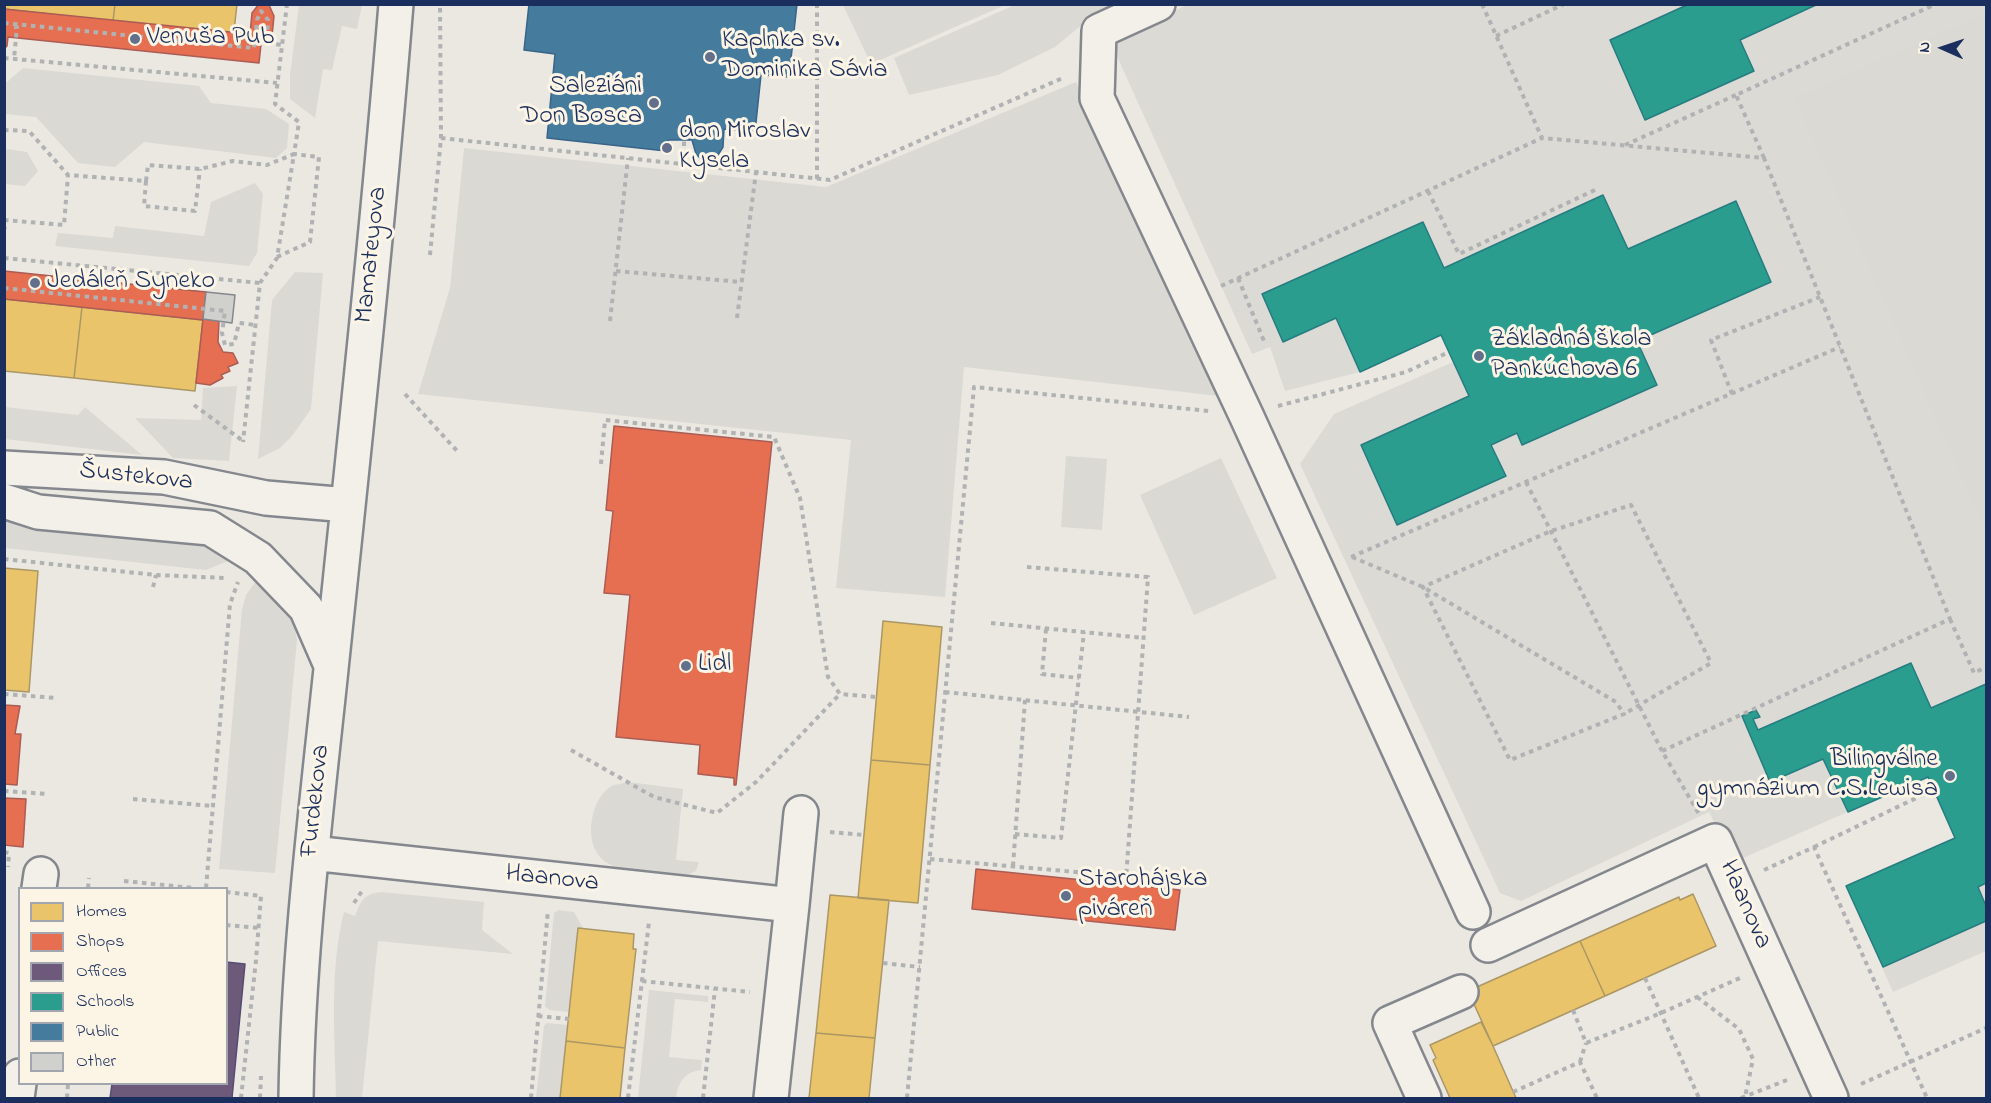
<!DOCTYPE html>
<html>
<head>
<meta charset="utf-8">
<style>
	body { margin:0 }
	#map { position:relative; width:1991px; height:1103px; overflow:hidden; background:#eae8e1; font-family:"Indie Flower",sans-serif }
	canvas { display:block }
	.frame { position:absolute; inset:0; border:6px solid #1b2f5e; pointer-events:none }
	.legend { position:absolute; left:18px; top:887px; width:210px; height:198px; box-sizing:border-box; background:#fcf5e5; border:2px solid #a2a6af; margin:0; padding:8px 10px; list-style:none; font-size:18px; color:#1b2f5e }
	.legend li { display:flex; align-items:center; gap:12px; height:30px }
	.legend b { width:30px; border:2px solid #a2a6af }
	.north { position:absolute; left:1913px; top:18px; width:60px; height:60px; -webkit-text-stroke:4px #fcf5e5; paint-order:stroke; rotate:273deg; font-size:16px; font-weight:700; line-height:24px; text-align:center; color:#1b2f5e }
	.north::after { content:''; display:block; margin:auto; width:21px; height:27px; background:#1b2f5e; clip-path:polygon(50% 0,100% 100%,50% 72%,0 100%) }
</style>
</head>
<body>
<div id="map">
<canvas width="1991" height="1103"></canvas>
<div class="frame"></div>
<ul class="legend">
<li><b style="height:16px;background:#e9c46a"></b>Homes</li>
<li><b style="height:16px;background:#e76f51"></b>Shops</li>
<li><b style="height:16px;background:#6d597a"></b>Offices</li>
<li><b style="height:16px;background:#2a9d8f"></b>Schools</li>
<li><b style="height:16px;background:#457b9d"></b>Public</li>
<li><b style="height:16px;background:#d0d0cd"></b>Other</li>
</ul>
<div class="north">N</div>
</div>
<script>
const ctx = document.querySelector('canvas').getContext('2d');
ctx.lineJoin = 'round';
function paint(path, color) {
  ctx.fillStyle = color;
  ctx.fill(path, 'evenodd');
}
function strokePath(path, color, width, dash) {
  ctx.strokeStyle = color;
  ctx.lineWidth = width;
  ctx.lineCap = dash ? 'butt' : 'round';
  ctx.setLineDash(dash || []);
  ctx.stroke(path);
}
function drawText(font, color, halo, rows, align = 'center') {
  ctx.font = font + ' "Indie Flower",sans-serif';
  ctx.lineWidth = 6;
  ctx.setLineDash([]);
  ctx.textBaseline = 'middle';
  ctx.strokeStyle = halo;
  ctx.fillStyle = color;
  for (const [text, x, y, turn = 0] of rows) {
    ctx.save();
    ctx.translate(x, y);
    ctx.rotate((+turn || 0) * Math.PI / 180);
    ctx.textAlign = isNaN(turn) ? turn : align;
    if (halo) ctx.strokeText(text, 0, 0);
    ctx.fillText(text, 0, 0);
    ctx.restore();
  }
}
paint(new Path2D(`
	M1189 4 1986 5V951L1893 992 1846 886 1954 838 1927 777 1734 862 1709 812 1521 901 1500 893 1300 464 1334 414 1453 362 1441 335 1360 372 1285 391 1270 347 1252 354 1110 41Z`), '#dbdad5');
paint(new Path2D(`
	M1112 4V6L1078 28 1055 47 998 75 909 95 894 58 1015 5Z
	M299 5H362L357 29 342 26 332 70 323 69 315 118 290 99V75Z
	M843 5H1005L871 64Z
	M1986 13V531L1795 98Z
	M23 68 199 86 211 103 266 109 289 124 287 148 276 158 144 142 115 167 78 163 36 117 5 114V81L7 82Z
	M1076 82 1219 396 964 367 945 597 836 588 851 440 418 394 450 288 464 148 826 187Z
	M7 149 27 152 38 171 25 186 5 184V153Z
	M255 183 263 194 257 253 249 266 55 246 58 233 113 238 115 226 204 236 211 202Z
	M295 272 323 273 311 409 292 436 280 448 258 459 272 300Z
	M237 386 229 461 173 458 135 418 201 420 203 388Z
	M5 407 78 415 85 407 142 455 5 439Z
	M1066 456 1107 459 1102 530 1061 527Z
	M1221 458 1277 578 1194 615 1140 495Z
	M5 514 120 538 210 545 229 552 228 561 206 570 5 548Z
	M259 577 293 618 297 640 275 873 219 869 242 609 246 595Z
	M628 782 683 789 676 860 699 862 696 871 687 875C666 873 627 873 609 864 582 851 588 802 610 787 614 784 622 784 628 782Z
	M381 892 484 902 482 930 513 954 378 941 362 1098H336C335 1037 329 971 344 912L355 916C361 900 364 894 381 892Z
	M558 910 574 912 583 928H578L569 1012 549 1010 545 1006 554 913Z
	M649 990 708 996V1002L675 999 669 1057 702 1060 701 1070C684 1072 678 1083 676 1098H638Z
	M547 1023 568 1025 560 1098H536L544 1026Z`), '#dbd9d4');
const homes = new Path2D(`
	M4 4H115L113 21 4 9Z
	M115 4H237L234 31V33L113 21Z
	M4 299 82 307 74 378 4 371Z
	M82 307 203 320 195 391 74 378Z
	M4 568 38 571 29 692 4 690Z
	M883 621 942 627 930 765 871 760Z
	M871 760 930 765 918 903 858 898Z
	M1693 894 1716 946 1605 996 1580 941 1679 897 1680 900Z
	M830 895 889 900 875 1038 816 1033Z
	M578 928 634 934 633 949H636L625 1048 566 1041Z
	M1580 941 1605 996 1493 1046 1468 991Z
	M1481 1022 1493 1046 1516 1098H1450L1433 1060 1436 1058 1430 1045Z
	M816 1033 875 1038 869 1098H809Z
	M566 1041 625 1048 620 1098H560Z`);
paint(homes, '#e9c46a');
strokePath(homes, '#ab9766', 1.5);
const shops = new Path2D(`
	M259 4 269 5 274 16 272 36 262 35 259 63 8 37 7 46 4 49V9L250 34 252 13Z
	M4 271 206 292 203 320 4 299Z
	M203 319 219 321 218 342 223 352 233 353 238 363 228 367 230 371 221 375 223 378 210 385 196 383Z
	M614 426 772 442 736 785H734V778L698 774 700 745 616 737 630 595 604 593 613 511 606 510Z
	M4 705 20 706 15 734H21L17 785 4 784Z
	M4 798 26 799 23 847 4 845Z
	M976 869 1180 890 1175 930 972 909Z`);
paint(shops, '#e76f51');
strokePath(shops, '#aa5c55', 1.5);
const offices = new Path2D(`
	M226 962 245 964 232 1098H110L112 1084H226Z`);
paint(offices, '#6d597a');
strokePath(offices, '#544c72', 1.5);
const schools = new Path2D(`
	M1689 4H1818L1740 40 1754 71 1645 120 1610 40Z
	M1603 195 1628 249 1736 201 1771 282 1637 341 1657 385 1522 445 1517 433 1491 445 1506 476 1397 525 1361 445 1469 396 1441 335 1360 372 1336 318 1283 342 1262 294 1423 222 1444 268Z
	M1911 663 1931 708 1986 684V883L1978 887 1986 906V921L1883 967 1846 886 1955 838 1928 777 1848 812 1823 759 1770 782 1742 716 1756 710 1760 717 1753 719 1758 730Z`);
paint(schools, '#2a9d8f');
strokePath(schools, '#267c80', 1.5);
const public = new Path2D(`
	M529 4H797L789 77 761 75 755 132 724 129 723 147 718 155 710 159 700 158 696 154 692 140H668L666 151 547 138 555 54 524 50Z`);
paint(public, '#457b9d');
strokePath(public, '#38648a', 1.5);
const building = new Path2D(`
	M206 292 235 295 232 323 203 319Z`);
paint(building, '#d0d0cd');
strokePath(building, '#84878d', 1.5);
const minor = new Path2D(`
	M1158 4 1099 31 1097 98 1246 415 1473 912
	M4 468 164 477 266 498 348 505
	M4 501 38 512 210 528 258 558 306 608 330 663
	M312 853 792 905 801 813
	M39 888 41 874
	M1488 945 1715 841 1831 1098
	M17 1098 20 1076
	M296 1098C298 955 316 812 331 669 354 448 378 226 396 4
	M771 1098 792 905
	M1424 1098 1390 1023 1461 992`);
strokePath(minor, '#84878d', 38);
strokePath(new Path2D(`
	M1482 4 1542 138 1764 158 1950 619 1662 751 1699 814
	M4 23 254 48 257 20 261 11 268 20 267 43 283 45
	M14 27H17L14 59
	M1496 36 1564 4
	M4 58 277 83
	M4 130 29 131 68 175 146 181 148 165 200 169 233 161 267 165 294 154 277 258 260 283 243 442
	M441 138 830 180 1065 77
	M1625 145 1736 95
	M1764 158 1736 95 1936 4
	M684 164V140
	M817 179V4
	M146 181 144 206 195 211 200 169
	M1428 191 1459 254 1597 189
	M4 220 64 225 68 175
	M4 231 6 220
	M430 255 441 138 440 4
	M277 257 310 242 319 157 294 154 299 122 275 104 287 4
	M4 258 260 283
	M616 271 741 282
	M1238 278 1264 341
	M1221 286 1542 138
	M4 288 225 311 222 333 225 345 234 344 239 323 256 325
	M737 318 756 172
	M610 321 628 158
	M405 394 458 452
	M1732 394 1711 340 1820 297
	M194 405 243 441
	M1278 406 1406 372 1449 352
	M601 464 605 420 774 437 800 498 828 677 840 694 876 697
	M1526 482 1662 751
	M1351 557 1840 347
	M1352 557 1423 587 1616 702 1624 714 1510 760 1423 587 1551 531 1631 505 1711 663 1624 714
	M4 559 156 575 225 578
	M1027 567 1148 577 1126 878
	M153 587 156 575
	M1950 619 1974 673 1986 667
	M991 623 1144 638
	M1046 629 1042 674 1079 678
	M945 692 1189 717
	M4 694 57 698
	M571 750 654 797 717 813 756 782 840 694
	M4 791 48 794
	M133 799 213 806
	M830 832 864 835
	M1015 834 1061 838 1084 632
	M1814 847 1933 790
	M4 852 9 853 8 867
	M930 859 1177 881
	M1013 866 1025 700
	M1764 870 1814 847 1927 1098
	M124 881 193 888
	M88 888 89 878
	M206 888 230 604 238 582
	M226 892 261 896 256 960 241 1098
	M354 903 362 891
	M226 925 259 928
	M883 963 920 967
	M1645 978 1699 1098
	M642 981 750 992
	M1697 997 1739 1029 1753 1059 1745 1097
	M1573 1010 1586 1043 1661 1013 1740 978
	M538 1016 569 1019
	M1580 1062 1586 1043
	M1861 1084 1986 1028
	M1513 1092 1580 1062 1597 1098
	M67 1098 68 1084
	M260 1098 261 1076
	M531 1098 548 910
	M628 1098 649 922
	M703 1098 715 989
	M907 1098 974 387 1209 411
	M1741 1098 1787 1080`), '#b0b2b3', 4, [4.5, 4.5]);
strokePath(minor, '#f3f0ea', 33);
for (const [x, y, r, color] of [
	[135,39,6,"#63708c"],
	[710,57,6,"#63708c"],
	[654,103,6,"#63708c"],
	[667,148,6,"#63708c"],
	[35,283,6,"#63708c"],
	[1479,356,6,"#63708c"],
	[686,666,6,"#63708c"],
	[1950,776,6,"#63708c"],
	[1066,896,6,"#63708c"]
]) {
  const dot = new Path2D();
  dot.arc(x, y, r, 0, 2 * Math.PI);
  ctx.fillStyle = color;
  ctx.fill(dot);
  strokePath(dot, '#fcf5e5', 2);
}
drawText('26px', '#1b2f5e', '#fcf5e5', [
	["Venuša Pub",147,39],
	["Kaplnka sv.",722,42],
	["Dominika Sávia",722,72],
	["Saleziáni",642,88,"right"],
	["Don Bosca",642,118,"right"],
	["don Miroslav",679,133],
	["Kysela",679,163],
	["Jedáleň Syneko",47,283],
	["Základná škola",1491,341],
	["Pankúchova 6",1491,371],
	["Lidl",698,666],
	["Bilingválne",1938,761,"right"],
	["gymnázium C.S.Lewisa",1938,791,"right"],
	["Starohájska",1078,881],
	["piváreň",1078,911]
], 'left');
drawText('26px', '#1b2f5e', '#fcf5e5', [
	["Mamateyova",373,255,-84],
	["Šustekova",136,478,6],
	["Furdekova",317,801,-84],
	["Haanova",552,880,6],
	["Haanova",1744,905,66]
]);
</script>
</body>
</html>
